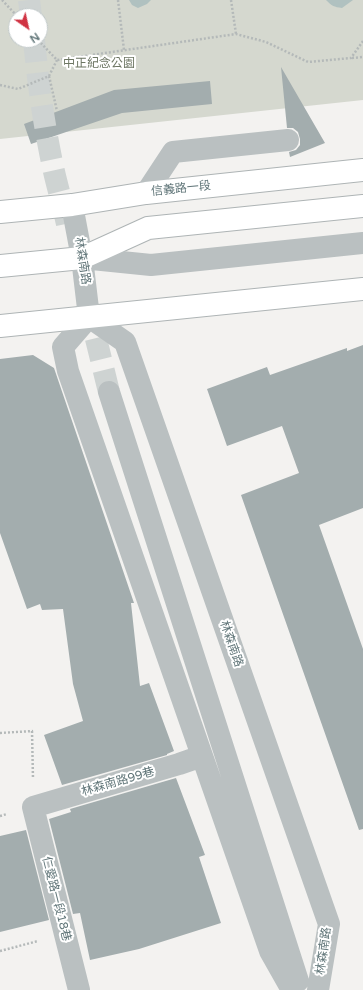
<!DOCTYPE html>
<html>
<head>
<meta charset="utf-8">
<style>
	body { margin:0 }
	#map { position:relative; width:363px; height:990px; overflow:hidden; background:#f3f2f0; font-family:"Varela Round",sans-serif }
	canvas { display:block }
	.north { position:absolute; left:8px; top:8px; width:40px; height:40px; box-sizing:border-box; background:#fff; border:1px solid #c0c8c9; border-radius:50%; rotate:146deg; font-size:11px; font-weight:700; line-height:16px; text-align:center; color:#617679 }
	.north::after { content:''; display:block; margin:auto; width:14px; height:18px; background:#d03242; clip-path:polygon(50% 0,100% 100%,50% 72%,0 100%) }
</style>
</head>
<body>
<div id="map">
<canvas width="363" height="990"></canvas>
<div class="north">N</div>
</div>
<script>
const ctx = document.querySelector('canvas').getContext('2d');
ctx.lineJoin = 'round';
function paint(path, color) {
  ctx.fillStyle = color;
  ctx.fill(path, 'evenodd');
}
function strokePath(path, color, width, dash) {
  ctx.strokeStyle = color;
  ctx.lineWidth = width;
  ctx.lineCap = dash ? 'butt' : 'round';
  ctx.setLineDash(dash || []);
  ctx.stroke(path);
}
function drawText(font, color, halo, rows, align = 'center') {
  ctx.font = font + ' "Varela Round","Noto Sans TC",sans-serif';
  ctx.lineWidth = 4;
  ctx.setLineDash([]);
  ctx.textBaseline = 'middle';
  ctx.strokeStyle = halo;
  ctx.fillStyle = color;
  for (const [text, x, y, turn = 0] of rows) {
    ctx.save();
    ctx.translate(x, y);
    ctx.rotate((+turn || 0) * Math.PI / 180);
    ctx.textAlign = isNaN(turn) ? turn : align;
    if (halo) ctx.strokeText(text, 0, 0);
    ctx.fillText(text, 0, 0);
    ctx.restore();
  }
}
paint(new Path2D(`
	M0 0H363V100L0 139ZM16 16H40V40H16Z`), '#d5d8cf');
paint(new Path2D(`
	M129 0H151L147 4 138 8 132 5Z
	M326 0H353L342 8C334 7 332 6 326 0Z`), '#b0c1c0');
paint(new Path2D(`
	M281 67 325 143 290 157 289 152 296 150 300 145V139L298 132 293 128H287Z
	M210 81 212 104 122 113 31 144 24 124 114 90Z
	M363 345V508L319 525 363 649V829L359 830 241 495 299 473 282 426 227 446 207 389 267 367 270 375 347 348V351Z
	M33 355 54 368 134 603H131L140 686 149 683 174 751 167 754V755L62 785 44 735 83 721 73 684 63 609 42 610 40 604 27 609 0 533V359Z
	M176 778 205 855 199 857 221 923 139 949 90 960 80 913 73 914 49 819 71 812 70 809Z
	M26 830 49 920 0 932V836Z`), '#a3adae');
strokePath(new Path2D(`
	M29 0 31 16
	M34 40C38 83 44 125 53 167 57 186 63 205 67 224
	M88 306 109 392`), '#ced3d2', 22, [22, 11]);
const major = new Path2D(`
	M0 212 72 205 146 193 363 170
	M0 266 82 258 148 228 363 206
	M0 326 363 289`);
strokePath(major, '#aeb4b5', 24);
strokePath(new Path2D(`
	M2 0 17 16
	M118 0 124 50
	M231 0 236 34
	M38 40 57 60 236 34 266 42 308 62 351 58 363 41
	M352 58 363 57
	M49 76 57 111
	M0 85 18 89 49 76 57 60
	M0 733 32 731 33 779
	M0 816 7 814
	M0 951 38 941`), '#b4b9b9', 2.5, [2, 2]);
strokePath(new Path2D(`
	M146 193 173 152 288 140
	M72 205 82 258 89 317 125 342 329 924 318 990
	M82 258 151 265 363 243
	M89 317 63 347 68 371 270 951 292 990
	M109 392 298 981
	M79 990 33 807 179 764 202 756`), '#bac0c1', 22);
strokePath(major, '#fff', 22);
drawText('12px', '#6d7663', '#fff', [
	["中正紀念公園",99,64]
]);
drawText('12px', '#617679', '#fff', [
	["信義路一段",181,189,-6],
	["林森南路",82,261,81],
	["林森南路",231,644,71],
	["林森南路99巷",118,782,-16],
	["仁愛路一段18巷",56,899,76],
	["林森南路",324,951,-82]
]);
</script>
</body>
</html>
